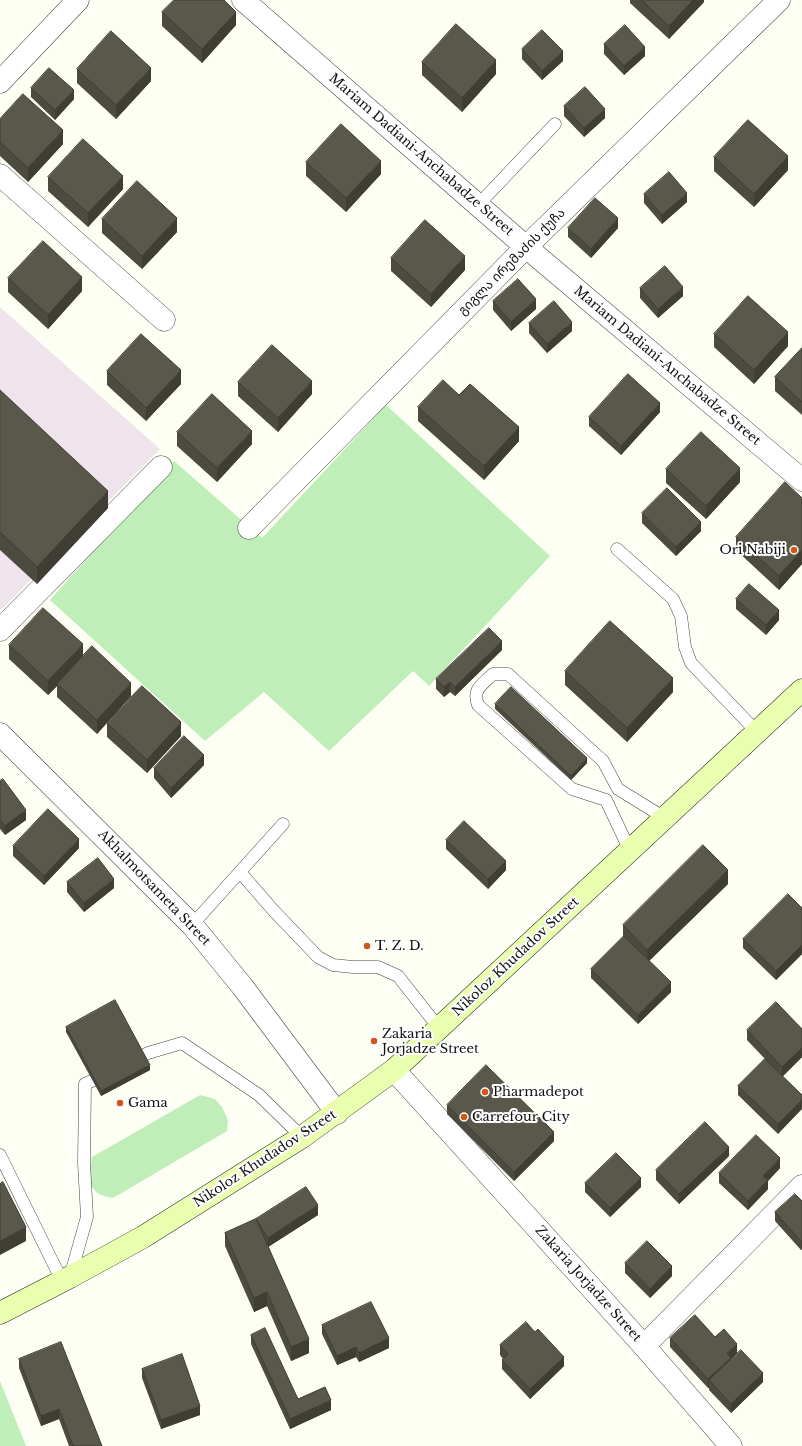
<!DOCTYPE html>
<html>
<head>
<meta charset="utf-8">
<style>
	body { margin:0 }
	canvas { display:block; background:#fdfff4 }
</style>
</head>
<body>
<canvas width="802" height="1446"></canvas>
<script>
const ctx = document.querySelector('canvas').getContext('2d');
ctx.lineJoin = 'round';
function paint(path, color) {
  ctx.fillStyle = color;
  ctx.fill(path, 'evenodd');
}
function strokePath(path, color, width, dash) {
  ctx.strokeStyle = color;
  ctx.lineWidth = width;
  ctx.lineCap = dash ? 'butt' : 'round';
  ctx.setLineDash(dash || []);
  ctx.stroke(path);
}
function drawText(font, color, halo, rows, align = 'center') {
  ctx.font = font + ' "Libre Baskerville","Noto Sans Georgian",serif';
  ctx.lineWidth = 4;
  ctx.setLineDash([]);
  ctx.textBaseline = 'middle';
  ctx.strokeStyle = halo;
  ctx.fillStyle = color;
  for (const [text, x, y, turn = 0] of rows) {
    ctx.save();
    ctx.translate(x, y);
    ctx.rotate((+turn || 0) * Math.PI / 180);
    ctx.textAlign = isNaN(turn) ? turn : align;
    if (halo) ctx.strokeText(text, 0, 0);
    ctx.fillText(text, 0, 0);
    ctx.restore();
  }
}
paint(new Path2D(`
	M0 307 160 449 0 611Z`), '#efe4ec');
paint(new Path2D(`
	M386 405 550 556 429 686 413 671 329 751 264 692 205 741 50 600 174 461 262 538Z
	M200 1095 215 1099 222 1107 228 1120 227 1131 113 1198C86 1194 89 1180 92 1157Z
	M0 1381 26 1446H0Z`), '#c0eeb9');
const service = new Path2D(`
	M478 205 555 124
	M617 549 673 599 681 616 685 647 691 663 757 732
	M630 851 606 800 572 789 478 705C472 689 482 685 493 674H508L603 761 618 789 665 818
	M240 872 273 910 318 957 333 965 353 967H378L398 976 439 1028
	M192 925 283 824
	M130 1062 148 1053 182 1043 259 1095 302 1137
	M0 1155 62 1281
	M70 1277 87 1217 84 1163 85 1084 107 1074`);
const minor = new Path2D(`
	M243 0 526 247 802 480
	M0 82 78 0
	M0 175 164 320
	M249 528 526 247 779 0
	M0 630 161 467
	M0 734 192 925 242 986 337 1113
	M644 1346 802 1186`);
const tertiary = new Path2D(`
	M394 1070 644 1346 731 1446`);
const secondary = new Path2D(`
	M0 1313 70 1277 143 1237 302 1137 394 1070 802 690`);
strokePath(service, '#434343', 13);
strokePath(minor, '#434343', 23);
strokePath(tertiary, '#434343', 23);
strokePath(secondary, '#323232', 23);
strokePath(service, '#fff', 12);
strokePath(minor, '#fff', 22);
strokePath(tertiary, '#fff', 22);
strokePath(secondary, '#e9ffaf', 22);
paint(new Path2D(`
	M630 0H704V2L669 39 630 3Z
	M162 12 236 25 202 63 162 26Z
	M604 44 645 56 624 75 604 54Z
	M522 49 563 61 542 80 522 59Z
	M422 62 496 74 462 112 422 75Z
	M77 69 151 81 116 119 77 83Z
	M31 88 74 99 55 120 31 97Z
	M564 106 605 118 584 137 564 116Z
	M0 119 63 144 28 182 0 156Z
	M714 157 788 170 754 207 714 171Z
	M306 162 381 174 346 212 306 176Z
	M48 177 123 189 88 227 48 191Z
	M644 194 687 202 662 224 644 203Z
	M102 219 177 232 142 269 102 233Z
	M568 228H618L591 258 568 237Z
	M391 258 465 270 431 307 391 271Z
	M8 278 82 291 48 329 8 292Z
	M640 288 683 296 658 318 640 298Z
	M493 301 536 309 511 331 493 310Z
	M529 323 572 331 547 353 529 333Z
	M714 334 788 346 754 384 714 347Z
	M802 348V415L775 391V377Z
	M107 371 181 384 146 421 107 385Z
	M238 382 312 394 278 432 238 396Z
	M0 390 108 508 37 584 0 550Z
	M459 395 519 441 484 480 418 421V407Z
	M660 412 621 455 589 426V417Z
	M177 432 252 444 217 482 177 446Z
	M666 469 740 482 706 519 666 483Z
	M802 498V564L779 590 736 550V537Z
	M642 513 701 531 676 556 642 523Z
	M736 599 779 620 766 635 736 609Z
	M9 645 83 656 131 696 97 734 57 697V686L48 695 9 659Z
	M502 650 455 696 450 692 444 697 436 689V679Z
	M565 671 673 692 627 742 565 685Z
	M495 704 587 763 571 780 495 709Z
	M107 723 181 736 147 773 107 737Z
	M204 765 171 798 154 778V768Z
	M0 781 26 820 5 835 0 829Z
	M446 840 506 870 488 889 446 849Z
	M13 846 79 848 44 885 13 856Z
	M67 882 114 888 84 912 67 892Z
	M728 884 649 961 671 992 638 1024 591 978V969L623 937V925Z
	M802 908V954L776 980 743 948V939Z
	M66 1027 150 1070 101 1096 66 1032Z
	M802 1029V1057L783 1076 778 1134 738 1095V1086L765 1059 747 1040V1030Z
	M447 1105 554 1141 514 1181 447 1114Z
	M729 1156 679 1204 656 1180V1170Z
	M780 1168 768 1181V1189L748 1210 719 1183V1173Z
	M585 1183 641 1187 610 1217 585 1192Z
	M802 1201V1249L801 1250 775 1221V1212Z
	M318 1215 268 1247 309 1353 291 1361 267 1306 254 1312 225 1246V1233L256 1219Z
	M625 1263 672 1276 650 1298 625 1273Z
	M322 1325 389 1348 359 1362 356 1357 337 1365 322 1334Z
	M535 1332 564 1366 530 1399 502 1369V1360L503 1359 500 1355V1345Z
	M251 1335 298 1399 331 1410 290 1429 251 1344Z
	M670 1338 731 1359 763 1382 731 1413 709 1390V1388H708L670 1347Z
	M19 1359 102 1446H69L59 1419 41 1426 19 1368Z
	M142 1369 200 1415 161 1429 142 1378Z`), '#4d4b40');
paint(new Path2D(`
	M693 0H704V2L669 39V26Z
	M236 12V25L202 63V49Z
	M645 47V56L624 75V66Z
	M563 51V61L542 80V71Z
	M496 60V74L462 112V98Z
	M151 68V81L116 119V105Z
	M74 90V99L55 120V110Z
	M605 109V118L584 137V128Z
	M63 130V144L28 182V168Z
	M788 156V170L754 207V194Z
	M381 161V174L346 212V198Z
	M123 176V189L88 227V213Z
	M687 193V202L662 224V215Z
	M177 218V232L142 269V256Z
	M618 218V228L591 258V249Z
	M465 256V270L431 307V294Z
	M82 277V291L48 329V315Z
	M683 287V296L658 318V309Z
	M536 299V309L511 331V322Z
	M572 322V331L547 353V344Z
	M788 332V346L754 384V370Z
	M181 370V384L146 421V408Z
	M312 381V394L278 432V418Z
	M660 403V412L621 455V446Z
	M519 427V441L484 480V466Z
	M252 431V444L217 482V468Z
	M740 468V482L706 519V506Z
	M108 491V508L37 584V567Z
	M701 522V531L676 556V547Z
	M802 550V564L779 590V576Z
	M779 610V620L766 635V625Z
	M502 641V650L455 696V687Z
	M83 644V658L57 684V686L48 695V681Z
	M673 678V692L627 742V728Z
	M450 682V692L444 697V687Z
	M131 683V696L97 734V720Z
	M181 722V736L147 773V760Z
	M204 755V765L171 798V788Z
	M587 758V763L571 780V776Z
	M26 810V820L5 835V826Z
	M79 839V848L44 885V876Z
	M506 861V870L488 889V879Z
	M728 870V884L647 963V950Z
	M114 879V888L84 912V903Z
	M802 945V954L776 980V971Z
	M671 982V992L638 1024V1015Z
	M802 1048V1057L782 1077V1067Z
	M150 1065V1070L101 1096V1091Z
	M802 1100V1109L778 1134V1124Z
	M554 1132V1141L514 1181V1172Z
	M729 1147V1156L679 1204V1194Z
	M780 1158V1168L768 1181V1189L748 1210V1201L763 1176Z
	M641 1178V1187L610 1217V1208Z
	M318 1205V1215L268 1247V1238Z
	M26 1227V1241L0 1255V1241Z
	M802 1240V1249L801 1250V1241Z
	M672 1266V1276L650 1298V1289Z
	M267 1292V1306L254 1312V1298Z
	M389 1338V1348L359 1362V1353Z
	M309 1339V1353L291 1361V1347Z
	M737 1344V1353L731 1359V1368L709 1380V1388H708V1379L727 1353Z
	M356 1347V1357L337 1365V1356Z
	M564 1357V1366L530 1399V1389Z
	M763 1373V1382L731 1413V1404Z
	M331 1400V1410L290 1429V1419Z
	M200 1406V1415L161 1429V1420Z
	M59 1409V1419L41 1426V1416Z`), '#3f3d34');
const building = new Path2D(`
	M174 0H224L236 12 202 49 162 12Z
	M642 0H693L669 26Z
	M456 24 496 60 462 98 422 62Z
	M625 25 645 47 624 66 604 44Z
	M542 30 563 51 542 71 522 49Z
	M111 31 151 68 116 105 77 69Z
	M49 68 74 90 55 110 31 88Z
	M585 87 605 109 584 128 564 106Z
	M23 94 63 130 28 168 0 142V119Z
	M748 120 788 156 754 194 714 157Z
	M341 124 381 161 346 198 306 162Z
	M83 139 123 176 88 213 48 177Z
	M669 172 687 193 662 215 644 194Z
	M137 181 177 218 142 256 102 219Z
	M595 198 618 218 591 249 568 228Z
	M425 220 465 256 431 294 391 258Z
	M43 241 82 277 48 315 8 278Z
	M665 266 683 287 658 309 640 288Z
	M518 279 536 299 511 322 493 301Z
	M748 296 788 332 754 370 714 334Z
	M554 301 572 322 547 344 529 323Z
	M141 334 181 370 146 408 107 371Z
	M272 345 312 381 278 418 238 382Z
	M802 348V402L775 377Z
	M628 374 660 403 621 446 589 417Z
	M443 380 459 395 470 384 519 427 484 466 418 407Z
	M0 390 108 491 37 567 0 532Z
	M212 394 252 431 217 468 177 432Z
	M701 432 740 468 706 506 666 469Z
	M785 482 802 498V550L779 576 736 537Z
	M667 488 701 522 676 547 642 513Z
	M749 584 779 610 766 625 736 599Z
	M43 608 83 644 48 681 9 645Z
	M610 621 673 678 627 728 565 671Z
	M489 628 502 641 455 687 450 682 444 687 436 679Z
	M92 646 131 683 97 720 57 684Z
	M142 686 181 722 147 760 107 723Z
	M511 687 587 758 571 776 495 704Z
	M184 736 204 755 171 788 154 768Z
	M3 779 26 810 5 826 0 820V781Z
	M48 809 79 839 44 876 13 846Z
	M464 821 506 861 488 879 446 840Z
	M703 845 728 870 647 950 623 925Z
	M98 858 114 879 84 903 67 882Z
	M788 894 802 908V945L776 971 743 939Z
	M624 936 671 982 638 1015 591 969Z
	M115 1000 150 1065 101 1091 66 1027Z
	M776 1002 802 1029V1048L782 1067 747 1030Z
	M765 1059 802 1095V1100L778 1124 738 1086Z
	M486 1065 554 1132 514 1172 447 1105Z
	M705 1122 729 1147 679 1194 656 1170Z
	M756 1135 780 1158 763 1176 768 1180 748 1201 719 1173Z
	M616 1153 641 1178 610 1208 585 1183Z
	M3 1182 26 1227 0 1241V1184Z
	M306 1187 318 1205 268 1238 256 1219Z
	M795 1194 802 1201V1240L801 1241 775 1212Z
	M256 1219 309 1339 291 1347 267 1292 254 1298 225 1233Z
	M647 1241 672 1266 650 1289 625 1263Z
	M371 1302 389 1338 359 1353 356 1347 337 1356 322 1325Z
	M695 1315 715 1337 724 1329 737 1344 727 1353 731 1358 708 1379 670 1338Z
	M526 1322 535 1332 538 1329 564 1357 530 1389 502 1360 508 1354 500 1345Z
	M265 1328 298 1399 325 1387 331 1400 290 1419 251 1335Z
	M61 1342 102 1446H73L59 1409 41 1416 19 1359Z
	M741 1350 763 1373 731 1404 709 1380Z
	M182 1354 200 1406 161 1420 142 1369Z`);
paint(building, '#5a574b');
strokePath(building, '#3f3d34', 1);
for (const [x, y, r, color] of [
	[794,550,4,"#ce571b"],
	[367,946,4,"#ce571b"],
	[374,1041,4,"#ce571b"],
	[485,1092,4,"#ce571b"],
	[120,1103,4,"#ce571b"],
	[464,1117,4,"#ce571b"]
]) {
  const dot = new Path2D();
  dot.arc(x, y, r, 0, 2 * Math.PI);
  ctx.fillStyle = color;
  ctx.fill(dot);
  strokePath(dot, '#fff', 1.5);
}
drawText('13px', '#101010', '#fff', [
	["Mariam Dadiani-Anchabadze Street",421,155,41],
	["გიგლა ირემაძის ქუჩა",512,262,-45],
	["Mariam Dadiani-Anchabadze Street",667,366,40],
	["Akhalmotsameta Street",154,888,46],
	["Nikoloz Khudadov Street",516,957,-43],
	["Nikoloz Khudadov Street",265,1159,-33],
	["Zakaria Jorjadze Street",588,1284,48]
]);
drawText('13px', '#101010', '#fff', [
	["Ori Nabiji",786,550,"right"],
	["T. Z. D.",375,946],
	["Zakaria",382,1034],
	["Jorjadze Street",382,1049],
	["Pharmadepot",493,1092],
	["Gama",128,1103],
	["Carrefour City",472,1117]
], 'left');
</script>
</body>
</html>
